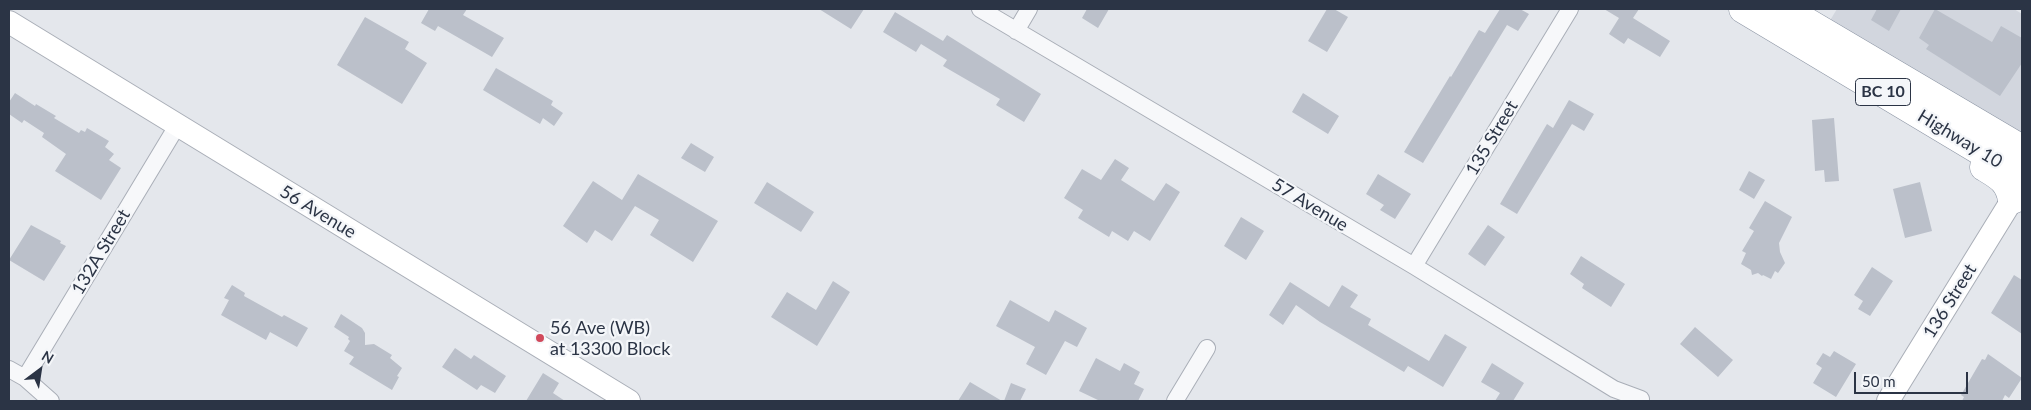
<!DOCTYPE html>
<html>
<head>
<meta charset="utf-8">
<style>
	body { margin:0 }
	#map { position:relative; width:2031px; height:410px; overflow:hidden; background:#e4e7ec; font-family:Lato,sans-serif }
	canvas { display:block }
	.frame { position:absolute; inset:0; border:10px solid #2b3445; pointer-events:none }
	.north { position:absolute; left:15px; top:345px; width:50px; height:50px; -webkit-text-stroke:4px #f4f6f9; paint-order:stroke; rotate:31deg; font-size:14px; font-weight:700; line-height:20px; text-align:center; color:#2b3445 }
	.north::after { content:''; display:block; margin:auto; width:18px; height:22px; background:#2b3445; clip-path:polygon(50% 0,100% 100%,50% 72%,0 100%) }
	.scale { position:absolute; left:1854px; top:372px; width:114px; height:22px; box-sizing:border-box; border:2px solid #2b3445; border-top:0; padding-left:6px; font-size:15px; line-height:18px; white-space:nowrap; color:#2b3445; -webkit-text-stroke:4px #f4f6f9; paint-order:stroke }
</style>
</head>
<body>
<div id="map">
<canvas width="2031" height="410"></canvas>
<div class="frame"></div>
<div class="north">N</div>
<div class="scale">50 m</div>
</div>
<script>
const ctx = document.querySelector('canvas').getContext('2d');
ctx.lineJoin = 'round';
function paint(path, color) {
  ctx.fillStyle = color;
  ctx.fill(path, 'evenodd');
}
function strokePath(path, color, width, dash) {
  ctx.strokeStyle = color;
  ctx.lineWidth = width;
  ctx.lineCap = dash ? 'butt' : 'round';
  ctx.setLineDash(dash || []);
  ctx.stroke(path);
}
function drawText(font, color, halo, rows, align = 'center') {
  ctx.font = font + ' Lato,sans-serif';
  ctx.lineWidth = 4.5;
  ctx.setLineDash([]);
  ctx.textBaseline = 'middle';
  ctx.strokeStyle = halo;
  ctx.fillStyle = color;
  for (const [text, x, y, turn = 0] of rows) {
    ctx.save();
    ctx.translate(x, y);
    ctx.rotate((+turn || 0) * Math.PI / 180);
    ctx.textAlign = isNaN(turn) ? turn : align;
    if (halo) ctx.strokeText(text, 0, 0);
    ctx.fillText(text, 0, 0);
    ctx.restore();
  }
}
paint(new Path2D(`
	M1837 9H2014L2022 14V146L1826 27Z`), '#d2d6de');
paint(new Path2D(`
	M429 9H467L463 15 504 38 492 57 438 26 435 31 421 23Z
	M819 9H864L851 29Z
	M1087 9H1109L1098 28 1082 18Z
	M1327 9H1334L1348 17 1327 52 1308 41Z
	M1500 9H1520L1529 14 1518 31 1507 25 1423 163 1404 152 1450 76 1451 77 1479 30 1485 33Z
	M1604 9H1639L1633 18 1670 41 1660 57 1628 38 1624 44 1609 34 1619 18Z
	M1877 9H1901L1889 31 1871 20Z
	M1935 9 1992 42 2001 26 2022 38V63L2000 96 1926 49 1929 45 1919 38Z
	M895 12 943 41 947 35 1041 94 1024 122 996 105 1000 99 943 66 947 60 921 44 916 52 883 32Z
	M365 17 409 42 405 49 427 63 402 104 337 65Z
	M496 68 553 101 551 105 563 113 554 126 543 118 540 124 483 90Z
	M15 93 35 106 36 104 56 116 54 118 79 133 81 130 85 132 87 128 109 141 105 147 114 154 109 160 121 168 101 200 55 171 66 154 42 137 44 133 24 120 22 123 9 114V102Z
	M1303 93 1339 116 1328 134 1292 112Z
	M1569 100 1594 114 1584 131 1572 124 1517 214 1500 204 1547 124 1553 128Z
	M1834 118 1839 181 1825 182 1824 170 1815 171 1812 120Z
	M691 143 714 157 705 172 681 158Z
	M1115 159 1129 168 1121 180 1154 201 1166 183 1180 192 1150 241 1134 231 1128 241 1112 231 1109 237 1078 218 1083 210 1064 198 1082 169 1101 180Z
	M1749 171 1765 180 1754 199 1739 190Z
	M638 174 718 221 693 262 650 235 659 220 635 206 612 241 595 230 587 243 563 226 593 181 622 200Z
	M1378 174 1411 194 1395 219 1380 210 1384 205 1366 194Z
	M767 182 814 212 801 232 754 203Z
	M1920 182 1932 231 1905 238 1893 189Z
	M1765 201 1792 217 1779 243 1780 252 1785 263 1778 273 1775 271 1771 279 1763 275 1762 276 1758 273 1752 275 1751 270 1741 264 1746 253 1742 251 1754 231 1749 228Z
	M1241 217 1264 231 1246 260 1224 246Z
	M31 225 61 241 60 243 66 246 44 281 9 260Z
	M1488 225 1505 237 1485 266 1468 254Z
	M1581 256 1625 284 1611 307 1582 288 1584 284 1570 274Z
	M1872 267 1893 281 1870 316 1858 309 1863 301 1854 295Z
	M2014 275 2022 280V334L1991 313Z
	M833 281 850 292 817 346 771 317 787 292 816 310Z
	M1290 282 1329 307 1342 285 1358 295 1350 307 1371 319 1368 325 1429 361 1445 334 1467 347 1443 387 1408 366 1404 372 1320 322 1296 305 1283 325 1269 315Z
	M232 285 245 293 244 296 282 317 284 315 308 328 297 347 270 332 266 340 221 315 229 300 224 298Z
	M1010 300 1049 322 1055 310 1087 328 1077 347 1065 341 1046 375 1026 364 1035 347 996 326Z
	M341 314 362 328 365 333V345L374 344 392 355 390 358 402 368 397 376 399 377 392 390 349 364 354 357 344 351 350 341 348 339 349 337 334 327Z
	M1695 327 1733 360 1718 377 1680 344Z
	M455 348 471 359 474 355 506 376 495 393 481 385 477 390 442 367Z
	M1834 351 1856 364 1836 397 1813 383 1822 368 1816 364 1823 353 1830 357Z
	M1988 354 2022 378 2009 398 2005 395 2002 401H1962L1964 397 1961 395 1982 359 1985 360Z
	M1096 358 1120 371 1124 363 1140 372 1134 384 1144 389 1138 401H1100L1079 391Z
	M1492 363 1524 383 1513 401H1495L1500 393 1481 382Z
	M543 373 559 383 553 393 565 401H526Z
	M970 382 1002 401H958Z
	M1011 383 1026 389 1020 401H1004Z`), '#bbc0ca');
const street = new Path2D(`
	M980 9 1414 266 1614 389 1641 399
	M1016 31 1029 9
	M1414 266 1570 9
	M9 369 25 378 51 401
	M25 378 177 126
	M1175 401 1207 348`);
const secondary = new Path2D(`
	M9 22 629 401
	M1888 401 2012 200`);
const highway = new Path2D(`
	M1743 9 2022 176
	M1785 9 2022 149
	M1984 167C1999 176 2009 181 2012 200L2022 196`);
strokePath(street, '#a9aeb7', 18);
strokePath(secondary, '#a9aeb7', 24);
strokePath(highway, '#8b94a3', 29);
strokePath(street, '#f7f8fa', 16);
strokePath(secondary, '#fff', 22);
strokePath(highway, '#fff', 28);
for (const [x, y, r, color] of [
	[540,338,5,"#d1495b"]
]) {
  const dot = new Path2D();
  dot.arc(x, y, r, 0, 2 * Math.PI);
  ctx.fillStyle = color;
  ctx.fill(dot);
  strokePath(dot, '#f4f6f9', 2);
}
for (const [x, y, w] of [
	[1883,92,55]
]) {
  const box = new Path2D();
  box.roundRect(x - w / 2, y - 13.5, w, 27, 4);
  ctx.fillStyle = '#f4f6f9';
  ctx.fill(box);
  strokePath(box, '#2b3445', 1);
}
drawText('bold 16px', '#2b3445', null, [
	["BC 10",1883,92]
]);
drawText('18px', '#2b3445', '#f4f6f9', [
	["135 Street",1492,138,-59],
	["Highway 10",1960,139,31],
	["57 Avenue",1310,205,31],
	["56 Avenue",318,212,31],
	["132A Street",101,252,-59],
	["136 Street",1950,301,-58]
]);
drawText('18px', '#2b3445', '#f4f6f9', [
	["56 Ave (WB)",550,328],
	["at 13300 Block",550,349]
], 'left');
</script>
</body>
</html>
